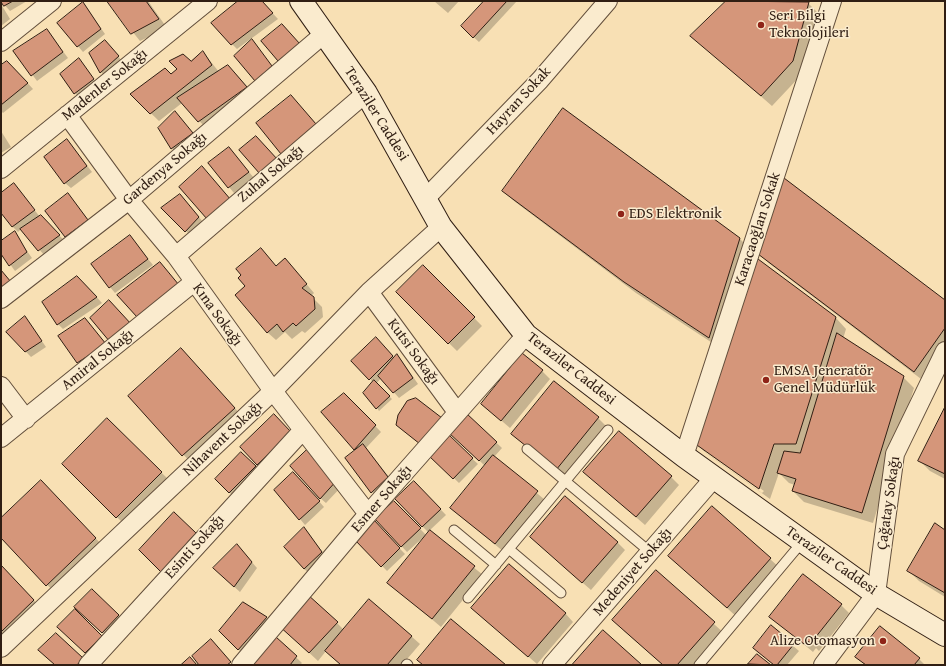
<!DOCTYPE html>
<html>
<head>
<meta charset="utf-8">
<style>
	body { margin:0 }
	#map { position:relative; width:946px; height:666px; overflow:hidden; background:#f8e0b4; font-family:"Gentium Book Plus",serif }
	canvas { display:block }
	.frame { position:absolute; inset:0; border:2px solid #301e13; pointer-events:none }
</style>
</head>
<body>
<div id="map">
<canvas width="946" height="666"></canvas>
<div class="frame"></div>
</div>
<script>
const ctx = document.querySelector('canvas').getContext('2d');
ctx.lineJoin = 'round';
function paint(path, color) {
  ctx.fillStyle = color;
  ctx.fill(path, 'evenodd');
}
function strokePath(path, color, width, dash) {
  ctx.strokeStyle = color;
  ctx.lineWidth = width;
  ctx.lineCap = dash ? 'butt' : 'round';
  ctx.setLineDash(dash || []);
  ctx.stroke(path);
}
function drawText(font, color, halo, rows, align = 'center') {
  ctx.font = font + ' "Gentium Book Plus",serif';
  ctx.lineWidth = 3;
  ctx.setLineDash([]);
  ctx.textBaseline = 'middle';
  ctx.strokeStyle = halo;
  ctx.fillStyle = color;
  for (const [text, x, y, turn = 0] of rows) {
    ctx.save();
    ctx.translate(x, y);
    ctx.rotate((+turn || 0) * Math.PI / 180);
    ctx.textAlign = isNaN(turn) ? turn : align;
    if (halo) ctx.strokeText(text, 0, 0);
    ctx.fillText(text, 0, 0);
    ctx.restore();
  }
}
paint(new Path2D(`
	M1 1H27L10 11Z
	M108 1H148L167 28 140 41Z
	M239 1H261L278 19 237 49 232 44Z
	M434 1H459L448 13Z
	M486 1H517L479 42 468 32Z
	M727 1H806L819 14 804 72 772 106 692 36Z
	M83 3 105 34 83 52 58 23Z
	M1 4 10 19 1 26Z
	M47 30 68 58 37 81 15 51Z
	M110 47 123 62 106 78 101 72 90 53Z
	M203 52 219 72 236 74 255 96 207 129 182 103 159 121 132 95 171 75Z
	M79 59 98 85 80 99 75 93Z
	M1 66 13 67 33 89 3 113 1 111Z
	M175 112 198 139 177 153 172 148Z
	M1 131 11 147 1 153Z
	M67 140 92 172 71 188 65 183Z
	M229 148 254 178 234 193 229 187Z
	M14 184 40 217 65 241 45 256 21 229 18 232 12 226 1 212V194Z
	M503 191 739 238 750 249 720 348 636 293 514 201Z
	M180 195 204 223 191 236 163 208Z
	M73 200 93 226 71 242 46 211Z
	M14 233 32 258 15 271 1 252V242Z
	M130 237 153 265 115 293 110 287Z
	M759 254 945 302V354L925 382 770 264Z
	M423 266 482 326 457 351 397 292Z
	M277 267 293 268 314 293 311 296 322 307 323 317 305 333 302 331 292 339 285 332 276 340 267 332 247 287Z
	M83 282 102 303 63 329 58 324Z
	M25 317 46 347 31 357 7 332Z
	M836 318 846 329 843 339 903 377 914 388 873 523 804 502 793 491 795 485 789 483 779 473 770 499 706 453 695 442ZM705 450 764 491 762 493 705 452Z
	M60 337 110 350 83 368Z
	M376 339 395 359 397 356 402 361 418 384 399 398 381 378 376 384 392 399 379 411 377 408 373 382 353 361Z
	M191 361 245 419 194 466 129 396Z
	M542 371 550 379 510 428 482 404Z
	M344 394 381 432 366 448 393 482 377 497 372 492 356 451 322 412Z
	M945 409V479L930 471 919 460Z
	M466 414 502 448 494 457 545 500 504 552 451 508 485 466 450 432Z
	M598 418 606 426 565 477 512 434Z
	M107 419 172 483 128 528 63 464Z
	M448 436 478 464 459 483 430 455Z
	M296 438 263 469 241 447Z
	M311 448 343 485 326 503 320 498Z
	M241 454 261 473 235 498 216 479Z
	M671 477 679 485 645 525 593 480Z
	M299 478 324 507 305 525 300 519Z
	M414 482 446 515 429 531 483 575 441 627 389 583 429 533 396 500Z
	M51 492 106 549 58 596 1 537V520Z
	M394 502 426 535 407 552 376 519Z
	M174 513 201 539 167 577 141 550Z
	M374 522 405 554 387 571 356 539Z
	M304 528 327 558 310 574 304 569Z
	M945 531V597L919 581 908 570Z
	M617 542 625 550 591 590 539 545Z
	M242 551 257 568 240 592 220 574Z
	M770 559 781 569 738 618 680 566Z
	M1 566 44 611 1 653Z
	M656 572 725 634 697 665H663L624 631Z
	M92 590 124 621 108 637 81 612Z
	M841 605 849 613 819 651 816 648 813 652 771 617Z
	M75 611 107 642 91 658 64 633Z
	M565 613 573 622 537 664 481 616Z
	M266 618 271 623 244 655 220 631Z
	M337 623 344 630 411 636 420 644 402 665H341L326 651 318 661 288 633Z
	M771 627 799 651 787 665H774Z
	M276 638 302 663 300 665H254Z
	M757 655 769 665H751L750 664Z
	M857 656 919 659 925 665H865Z`), '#0003');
const building = new Path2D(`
	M1 1H13L4 6Z
	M107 1H146L159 19 131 34Z
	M238 1H262L273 13 231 45 211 23Z
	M484 1H507L473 38 461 26Z
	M726 1 809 2 793 61 761 96 690 36Z
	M83 2 101 29 77 47 57 23Z
	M282 24 300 44 278 61 261 41Z
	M47 29 63 52 31 76 13 51Z
	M252 39 272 66 255 81 234 56Z
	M105 40 119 56 100 73 89 53Z
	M203 51 212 65 150 114 130 94 165 68 171 74 177 69 169 61 183 54 191 61Z
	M79 58 94 79 74 94 60 74Z
	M7 61 28 83 1 105V65Z
	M228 65 247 87 198 122 177 98Z
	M291 95 316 124 281 154 256 123Z
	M563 108 740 238 709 338 624 282 502 191Z
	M175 111 193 133 171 149 158 128Z
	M256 136 278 160 260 174 239 150Z
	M67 139 87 166 64 184 44 157Z
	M229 147 249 172 228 188 208 163Z
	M202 166 231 200 207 219 179 187Z
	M784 178 945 300V328L914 372 758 254Z
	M14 183 35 210 12 227 1 213V193Z
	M68 193 88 220 65 237 45 211Z
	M180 194 199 217 185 232 161 208Z
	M41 215 60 235 38 251 20 229Z
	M15 231 27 252 9 266 1 254V241Z
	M130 235 148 259 109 288 91 264Z
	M261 248 276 266 285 258 307 284 302 288 314 297 315 309 296 326 293 323 283 332 277 324 267 333 235 295 245 286 238 278 241 275 236 269Z
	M758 259 836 317 796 444H774L759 489 694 443Z
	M160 262 179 285 137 317 117 295Z
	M423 265 475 317 448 344 396 292Z
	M1 270 11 282 1 290Z
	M77 276 97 297 57 325 42 302Z
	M109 300 132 325 110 342 90 318Z
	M25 316 42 341 25 352 6 332Z
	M85 318 106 344 77 363 58 336Z
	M837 333 904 376 862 513 792 491 796 479 777 473 784 451 800 453Z
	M376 337 393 356 369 380 351 361Z
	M181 348 235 408 182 456 128 396Z
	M522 353 543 370 501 421 481 404Z
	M397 354 413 378 393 393 378 376Z
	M374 380 390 396 376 409 363 393Z
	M554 381 599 417 556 470 511 434Z
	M344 393 376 425 354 450 321 412Z
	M416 398 442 418 420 444 396 425 398 415 407 401Z
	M945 407V474L918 461Z
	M466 413 497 442 479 461 448 432Z
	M274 414 291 432 257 465 240 447Z
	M107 418 162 472 116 518 62 464Z
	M619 431 672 476 636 517 583 472Z
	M448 434 473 458 453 479 428 455Z
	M363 444 388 477 371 493 345 458Z
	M311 446 338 479 320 499 290 466Z
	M241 452 256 466 229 493 215 479Z
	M493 455 538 491 495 544 450 508Z
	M293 472 320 501 299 520 274 490Z
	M41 480 96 538 46 586 1 538V518Z
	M414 481 441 509 422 527 395 499Z
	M565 496 618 542 582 583 530 537Z
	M394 501 421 528 401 547 375 519Z
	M712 506 771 558 727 608 668 556Z
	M174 512 196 533 161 572 139 550Z
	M374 520 400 548 381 567 354 539Z
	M935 523 945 530V593L907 571Z
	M304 527 322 552 304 569 284 547Z
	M430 530 475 566 432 619 387 583Z
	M237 544 252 562 234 587 213 568Z
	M509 564 566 613 528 657 471 608Z
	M1 565 34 600 1 632Z
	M656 570 715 622 677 665H663L612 620Z
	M803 574 842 604 811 643 807 641 804 644 769 617Z
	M92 589 119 615 102 633 74 607Z
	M307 594 338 622 309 653 278 625Z
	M369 599 412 636 387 665H341L325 651Z
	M243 602 267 617 238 650 219 631Z
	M75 609 102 636 85 653 57 627Z
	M451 619 506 665H423L417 660Z
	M771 625 794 644 777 665H774L753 648Z
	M880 626 920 658 914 665H866L855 657Z
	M603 630 642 665H572Z
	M56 633 83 658 77 665H55L38 650Z
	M276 637 297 656 290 665H253Z
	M211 639 231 662 227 665H199L192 656Z
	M757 654 771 665 748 664Z
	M190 657 197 665H181Z`);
paint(building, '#d5967a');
strokePath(building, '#301e13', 1);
const service = new Path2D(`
	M527 449 650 552
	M454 530 496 565
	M509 549 561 593
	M468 598 608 430
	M406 665 407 664 408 665
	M699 665 803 541`);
const minor = new Path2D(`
	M1 42 52 1
	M67 115 129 200 176 256 273 391 368 514
	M1 169 208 1
	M426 198 540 80 608 1
	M176 256 366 93
	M369 292 457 412
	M1 299 129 200 324 34
	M1 386 26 419
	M1 438 194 282
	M684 456 832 1
	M1 648 273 391 369 292 441 227
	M88 665 303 430
	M241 665 368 514 526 335
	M552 665 714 478
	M823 665 876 594 895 454 945 351`);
const secondary = new Path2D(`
	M301 1 366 93 441 227 526 335 684 456 876 594 945 635`);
strokePath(service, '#624e3b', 11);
strokePath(minor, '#624e3b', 20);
strokePath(secondary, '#301e13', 24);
strokePath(service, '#faebce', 9);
strokePath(minor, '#faebce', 18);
strokePath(secondary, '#faebce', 22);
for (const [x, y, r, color] of [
	[761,25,4,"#8f2418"],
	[621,214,4,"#8f2418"],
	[766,380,4,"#8f2418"],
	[883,641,4,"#8f2418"]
]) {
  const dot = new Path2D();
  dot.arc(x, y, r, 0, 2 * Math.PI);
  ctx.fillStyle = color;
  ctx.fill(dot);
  strokePath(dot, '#faebce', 1.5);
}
drawText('15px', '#301e13', '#faebce', [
	["Seri Bilgi",769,16],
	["Teknolojileri",769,33],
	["EDS Elektronik",629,214],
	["EMSA Jeneratör",774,371],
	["Genel Müdürlük",774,388],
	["Alize Otomasyon",875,641,"right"]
], 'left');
drawText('15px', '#301e13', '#faebce', [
	["Madenler Sokağı",105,85,-39],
	["Hayran Sokak",519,101,-47],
	["Teraziler Caddesi",376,114,58],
	["Gardenya Sokağı",165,169,-40],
	["Zuhal Sokağı",271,174,-40],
	["Karacaoğlan Sokak",758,229,-72],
	["Kına Sokağı",217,315,54],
	["Kutsi Sokağı",413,352,54],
	["Amiral Sokağı",98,360,-39],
	["Teraziler Caddesi",571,369,38],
	["Nihavent Sokağı",223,439,-43],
	["Esmer Sokağı",382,499,-49],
	["Çağatay Sokağı",889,503,-82],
	["Esinti Sokağı",195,547,-48],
	["Teraziler Caddesi",831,561,35],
	["Medeniyet Sokağı",633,572,-49]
]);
</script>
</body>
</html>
